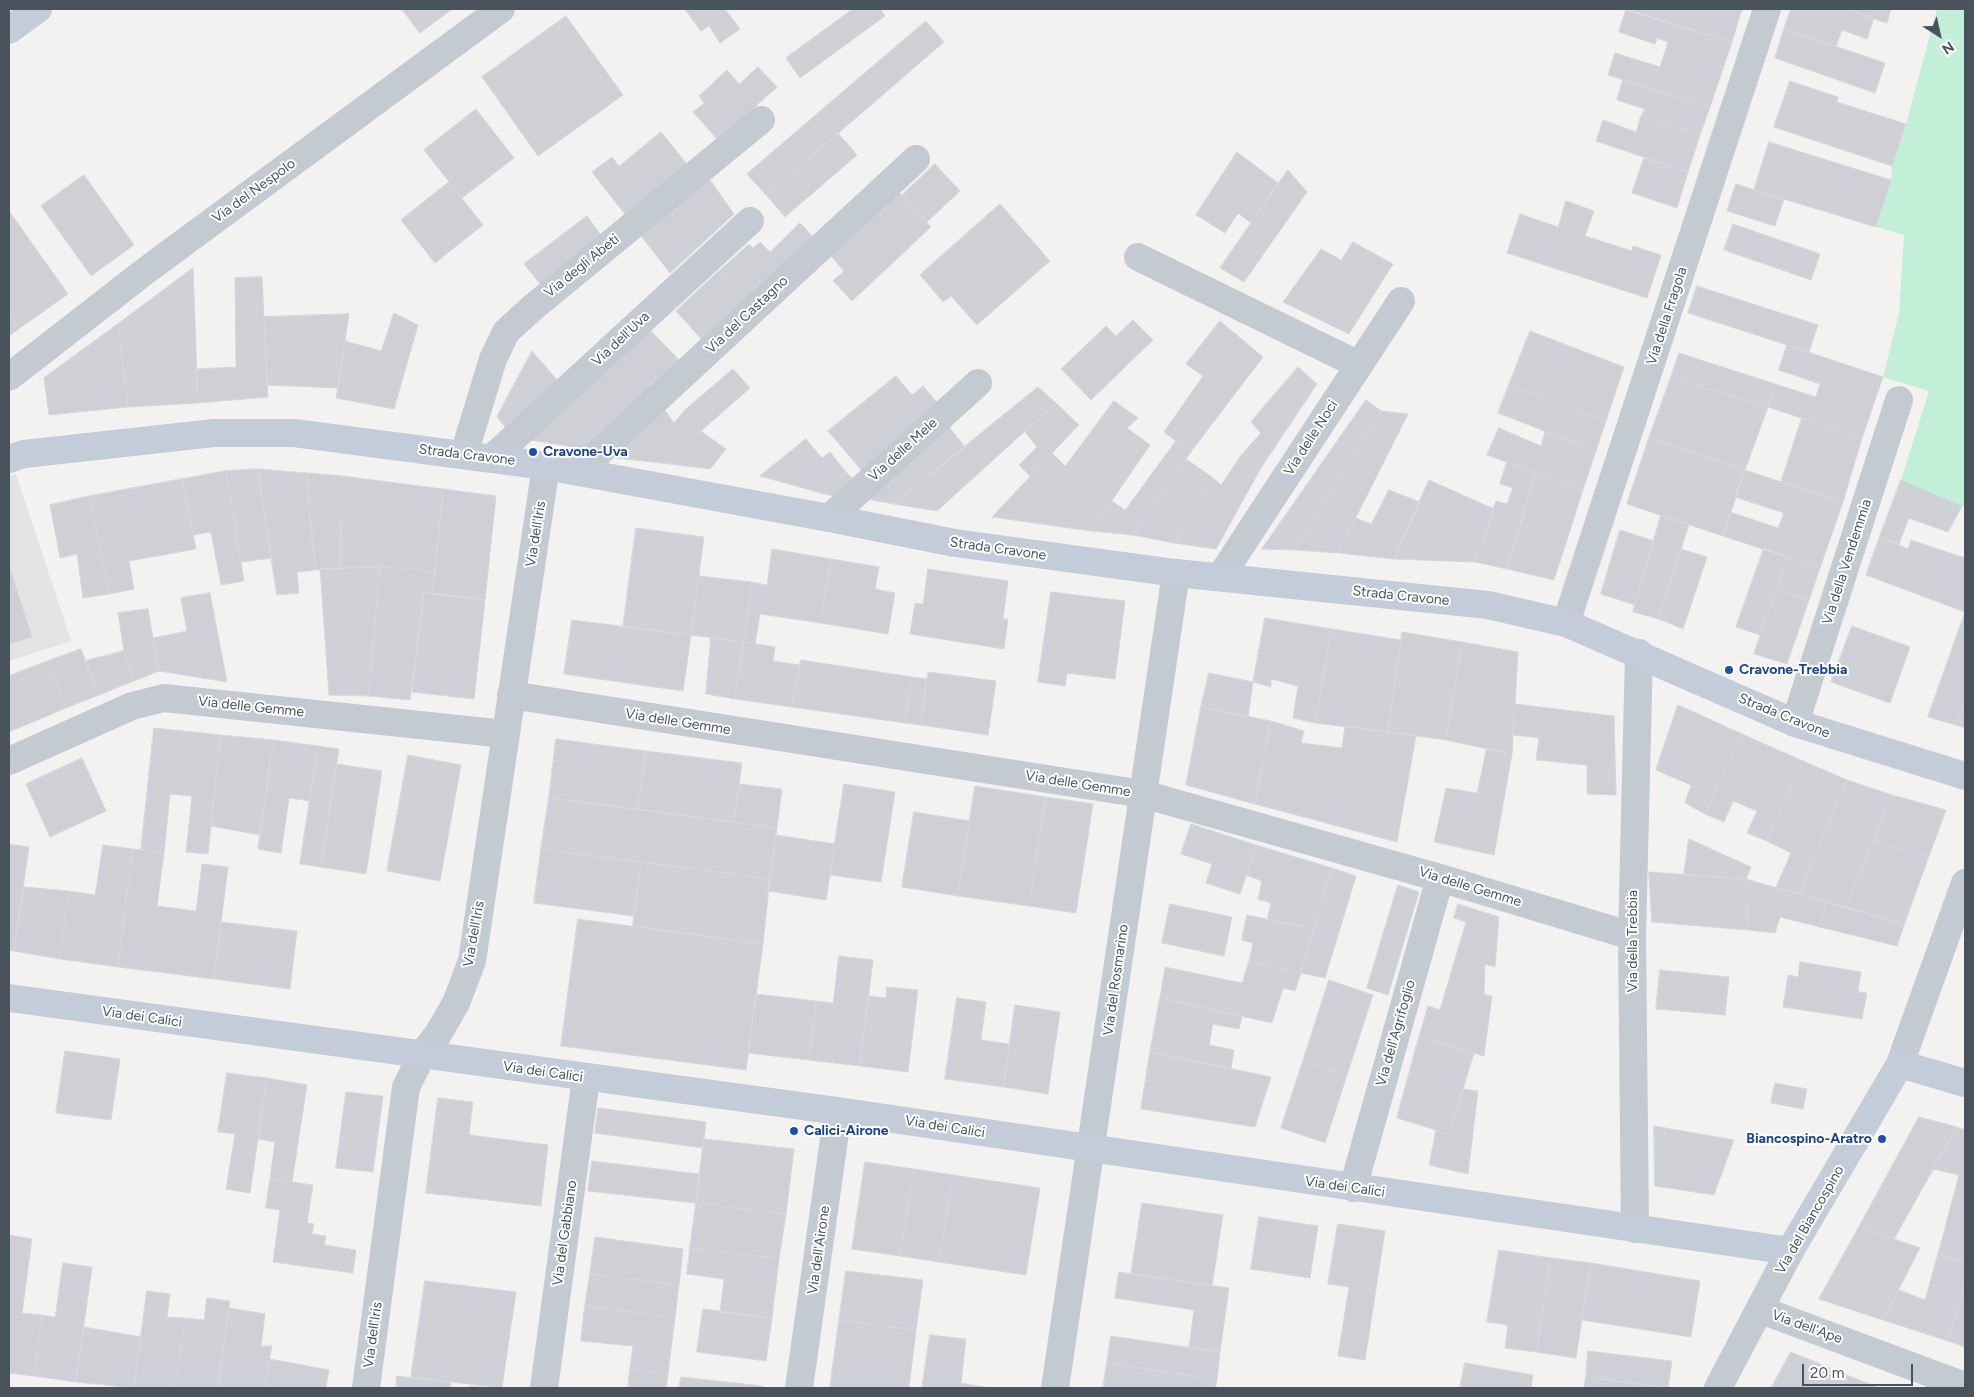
<!DOCTYPE html>
<html>
<head>
<meta charset="utf-8">
<style>
	body { margin:0 }
	#map { position:relative; width:1974px; height:1397px; overflow:hidden; background:#f3f2f1; font-family:Figtree,sans-serif }
	canvas { display:block }
	.frame { position:absolute; inset:0; border:10px solid #4a525e; pointer-events:none }
	.north { position:absolute; left:1914px; top:10px; width:50px; height:50px; -webkit-text-stroke:4px #fff; paint-order:stroke; rotate:145deg; font-size:14px; font-weight:700; line-height:20px; text-align:center; color:#4a525e }
	.north::after { content:''; display:block; margin:auto; width:18px; height:22px; background:#4a525e; clip-path:polygon(50% 0,100% 100%,50% 72%,0 100%) }
	.scale { position:absolute; left:1802px; top:1364px; width:111px; height:22px; box-sizing:border-box; border:2px solid #4a525e; border-top:0; padding-left:6px; font-size:15px; line-height:18px; white-space:nowrap; color:#4a525e; -webkit-text-stroke:4px #fff; paint-order:stroke }
</style>
</head>
<body>
<div id="map">
<canvas width="1974" height="1397"></canvas>
<div class="frame"></div>
<div class="north">N</div>
<div class="scale">20 m</div>
</div>
<script>
const ctx = document.querySelector('canvas').getContext('2d');
ctx.lineJoin = 'round';
function paint(path, color) {
  ctx.fillStyle = color;
  ctx.fill(path, 'evenodd');
}
function strokePath(path, color, width, dash) {
  ctx.strokeStyle = color;
  ctx.lineWidth = width;
  ctx.lineCap = dash ? 'butt' : 'round';
  ctx.setLineDash(dash || []);
  ctx.stroke(path);
}
function drawText(font, color, halo, rows, align = 'center') {
  ctx.font = font + ' Figtree,sans-serif';
  ctx.lineWidth = 4;
  ctx.setLineDash([]);
  ctx.textBaseline = 'middle';
  ctx.strokeStyle = halo;
  ctx.fillStyle = color;
  for (const [text, x, y, turn = 0] of rows) {
    ctx.save();
    ctx.translate(x, y);
    ctx.rotate((+turn || 0) * Math.PI / 180);
    ctx.textAlign = isNaN(turn) ? turn : align;
    if (halo) ctx.strokeText(text, 0, 0);
    ctx.fillText(text, 0, 0);
    ctx.restore();
  }
}
paint(new Path2D(`
	M16 474 71 641 9 661V476Z`), '#e4e3e3');
paint(new Path2D(`
	M1937 9H1965V507L1901 480 1929 391 1883 377 1899 313 1904 235 1876 227 1891 180 1892 166 1906 124Z`), '#c3eed8');
const building = new Path2D(`
	M402 9H452L420 33Z
	M685 9H725L740 29 720 43 709 26 701 31Z
	M853 9H857L870 27 800 78 786 58Z
	M857 9H880L885 16 870 27Z
	M1627 9H1742L1732 42Z
	M1791 9H1846L1874 18 1867 39 1842 30 1836 46 1784 29Z
	M1846 9H1891L1887 23Z
	M1626 10 1732 42 1710 107 1608 75 1615 53 1660 67 1668 42 1657 38 1655 44 1619 32Z
	M566 16 623 95 538 156 482 77Z
	M926 21 944 42 849 124 831 102Z
	M1784 29 1885 63 1875 93 1775 58Z
	M758 67 777 87 718 140 693 112 704 103 699 96 727 70 739 84Z
	M1623 80 1710 107 1700 135 1641 116 1645 109 1617 100Z
	M1790 81 1838 97 1837 102 1906 124 1892 166 1774 127Z
	M831 102 849 124 766 195 747 174Z
	M476 109 514 158 462 198 424 150Z
	M1641 116 1700 135 1688 172 1596 141 1603 120 1636 132Z
	M661 132 690 168 628 218 592 172 612 157 619 166Z
	M838 133 857 155 785 217 766 195Z
	M1769 142 1891 180 1876 227 1754 190Z
	M1237 152 1278 183 1251 223 1238 213 1225 233 1196 215Z
	M1644 158 1688 172 1677 208 1632 193Z
	M935 164 960 191 927 222 902 195Z
	M1288 170 1307 192 1244 282 1220 268Z
	M84 175 134 245 91 276 41 206Z
	M708 177 734 214 670 273 638 232Z
	M449 182 483 225 435 263 401 220Z
	M1736 184 1784 199 1775 226 1727 211Z
	M897 190 931 227 852 301 833 281 844 271 829 254Z
	M1566 201 1594 211 1585 236 1632 251 1633 246 1661 255 1647 298 1507 253 1520 214 1558 227Z
	M1000 204 1050 261 977 325 951 296 943 302 920 275Z
	M9 211 68 294 20 328 9 313Z
	M587 216 603 238 541 285 524 264Z
	M800 223 815 239 748 302 719 271 749 244 753 248 760 242 770 252Z
	M1733 224 1820 254 1811 280 1724 250Z
	M1353 242 1393 264 1349 334 1283 302 1321 249 1341 260Z
	M193 268 198 403 128 407 118 324Z
	M719 271 748 302 704 342 676 311Z
	M262 277 268 397 198 403 196 369 236 367 235 278Z
	M1697 286 1818 325 1809 352 1688 313Z
	M9 313 20 328 9 336Z
	M394 313 418 325 394 409 336 398 345 341 381 351Z
	M349 314 338 388 267 385 264 317Z
	M1133 320 1153 340 1091 400 1061 369 1106 326 1116 336Z
	M1220 321 1263 357 1193 449 1176 441 1164 432 1203 376 1186 364Z
	M118 324 128 407 49 415 44 378Z
	M649 329 681 362 607 431 576 397Z
	M1530 331 1624 367 1606 421 1509 385Z
	M1787 345 1883 377 1862 438 1768 407 1775 384 1816 397 1820 384 1779 370Z
	M532 351 558 381 505 427 497 417Z
	M1679 353 1775 384 1768 407 1671 377Z
	M1298 367 1317 384 1261 468 1243 453 1261 433 1251 422Z
	M733 369 750 388 701 431 684 411Z
	M896 376 912 395 923 386 939 405 863 472 828 431Z
	M1671 377 1768 407 1745 470 1649 438Z
	M1509 385 1606 421 1596 451 1498 413Z
	M1038 387 1056 403 937 511 894 504Z
	M576 397 607 431 587 449 530 440Z
	M1366 400 1381 411 1295 550 1262 549Z
	M1114 401 1138 418 1127 428 1150 445 1091 531 992 517 1052 453 1065 466Z
	M1056 403 1079 425 1030 476 1019 465 1037 447 1025 432Z
	M664 409 674 423 684 411 701 431 670 464 607 457Z
	M1381 411 1408 414 1338 553 1295 550Z
	M1802 418 1862 438 1843 502 1781 482Z
	M949 427 965 447 894 504 861 498Z
	M1499 428 1541 446 1545 431 1596 451 1583 490 1487 455Z
	M701 431 726 449 710 469 670 464Z
	M1649 438 1745 470 1723 536 1627 504Z
	M806 439 822 458 830 452 846 472 821 493 760 476Z
	M1176 441 1193 449 1133 535 1091 531 1112 501 1125 510Z
	M1243 453 1261 468 1216 549 1174 543 1212 477 1221 485Z
	M1186 459 1212 477 1174 543 1133 535Z
	M1507 462 1536 473 1507 569 1475 562 1496 501 1507 504 1513 488 1500 484Z
	M258 469 271 558 241 562 226 471Z
	M258 469 307 473 315 570 297 572 299 593 277 595Z
	M1745 470 1843 502 1820 568 1723 536 1730 512 1778 528 1784 513 1735 497Z
	M226 471 244 581 221 585 211 532 193 535 182 479Z
	M846 472 854 480 837 497 821 493Z
	M307 473 342 476 341 568 315 570Z
	M1536 473 1583 490 1568 537 1520 525Z
	M342 476 443 489 435 571 380 567 341 568Z
	M182 479 196 549 129 561 134 589 109 594 90 496Z
	M1429 480 1494 509 1475 562 1394 559Z
	M1901 480 1962 506 1948 532 1909 518 1899 544 1880 536Z
	M443 489 496 496 485 600 433 593Z
	M1389 490 1420 502 1394 559 1338 553 1356 518 1371 524Z
	M90 496 109 594 83 598 77 554 60 558 50 505Z
	M1661 515 1689 524 1659 619 1633 612Z
	M1520 525 1568 537 1554 580 1507 569Z
	M636 528 704 537 691 635 623 627Z
	M1620 530 1654 541 1635 605 1601 594Z
	M1880 536 1908 549 1911 540 1965 558V612L1866 575Z
	M1764 548 1787 557 1760 635 1736 627Z
	M772 549 831 559 821 623 760 614 755 644 744 642 752 582 767 585Z
	M1681 549 1707 557 1683 629 1659 619Z
	M1787 557 1820 568 1809 600 1776 589Z
	M831 559 879 567 875 589 895 593 888 634 821 623Z
	M9 566 32 637 9 644Z
	M380 567 369 696 329 695 320 569Z
	M380 567 435 571 433 593H424L410 700 369 696Z
	M928 569 1008 581 1003 619H1008L1004 649 910 634 915 603 923 604Z
	M699 576 752 582 744 642 691 635Z
	M1776 589 1809 600 1787 664 1754 654Z
	M1051 592 1125 601 1115 679 1067 673 1065 686 1038 682Z
	M210 593 227 682 159 671 153 638 187 631 181 598Z
	M424 593 485 600 474 699 412 692Z
	M148 609 159 671 134 681 124 651 118 613Z
	M1965 612V700L1956 725 1928 717Z
	M1265 618 1332 629 1315 723 1293 718 1298 686 1271 679V687L1253 682Z
	M572 620 691 635 683 691 564 674Z
	M1852 626 1910 647 1890 703 1831 682Z
	M1332 629 1401 640 1388 732 1315 723Z
	M1402 632 1462 642 1446 740 1388 732Z
	M711 638 744 642 735 699 706 694Z
	M744 642 775 647 773 661 800 665 792 707 735 699Z
	M1462 642 1518 652 1512 754 1446 740Z
	M81 649 99 695 66 708 48 661Z
	M124 651 134 681 99 695 85 661Z
	M801 660 912 677 905 723 792 707Z
	M48 661 66 708 9 732V676Z
	M928 672 996 681 988 735 921 725Z
	M1209 673 1253 682 1248 717 1201 707Z
	M912 677 927 679 921 725 905 723Z
	M1965 700V728L1956 725Z
	M1515 704 1614 716 1616 795 1587 794V765L1536 760 1539 738 1513 735Z
	M1678 705 1742 734 1705 814 1685 803 1691 785 1656 770Z
	M1201 707 1271 721 1255 804 1186 785Z
	M1271 721 1304 731 1301 743 1342 748 1345 726 1416 736 1397 842 1255 804Z
	M154 728 221 735 208 854 186 852 192 796 170 794 164 853 141 850Z
	M1742 734 1803 761 1767 841 1747 833 1757 811 1733 801 1724 822 1705 814Z
	M221 735 274 740 260 835 211 826Z
	M556 739 646 751 638 809 549 798Z
	M274 740 318 746 310 801 289 798 281 853 258 849Z
	M318 746 339 749 321 867 300 864Z
	M1487 748 1512 754 1494 855 1434 842 1446 788 1477 793Z
	M646 751 742 763 734 822 638 809Z
	M408 755 461 765 440 881 387 871Z
	M82 758 106 811 50 837 26 784Z
	M1803 761 1847 780 1799 894 1776 887 1791 853 1767 841Z
	M337 764 382 771 366 874 321 867Z
	M1847 780 1892 795 1846 907 1799 894Z
	M739 784 782 789 777 828 734 822Z
	M844 784 895 792 881 882 830 875Z
	M975 786 1046 797 1029 906 958 896Z
	M1892 795 1946 810 1929 856 1873 842Z
	M1046 797 1093 804 1076 913 1029 906Z
	M549 798 777 828 770 879 541 849Z
	M914 812 970 821 958 896 902 887Z
	M1191 824 1256 845 1240 894 1206 883 1212 864 1181 854Z
	M776 835 835 844 826 900 768 891Z
	M1689 839 1751 867 1746 879 1684 874Z
	M1873 842 1929 856 1904 925 1846 907Z
	M9 844 29 847 14 951 9 950Z
	M103 845 133 849 118 967 60 959 69 891 95 895Z
	M1256 845 1332 868 1314 929 1267 920 1271 903 1258 899 1262 881 1246 875Z
	M133 849 164 853 157 906 196 911 202 864 228 867 214 979 118 967Z
	M541 849 641 862 634 916 534 903Z
	M641 862 770 879 763 944 633 926Z
	M1332 868 1356 876 1325 978 1301 973Z
	M1649 872 1746 879 1748 930 1652 922Z
	M1746 879 1826 902 1820 927 1780 917 1775 933 1748 930Z
	M1398 885 1419 892 1388 995 1367 988Z
	M24 887 69 891 60 959 14 951Z
	M1826 902 1904 925 1897 946 1820 927Z
	M1170 904 1232 917 1224 956 1162 943Z
	M1458 904 1499 917 1495 967 1485 964 1484 995 1492 996 1484 1056 1419 1037 1428 1006 1440 1010 1466 922 1454 918Z
	M1247 915 1314 929 1301 973 1249 962 1253 943 1242 940Z
	M578 919 763 944 746 1070 561 1046Z
	M221 922 297 931 290 989 214 979Z
	M839 956 873 960 860 1066 809 1060 816 1001 833 1003Z
	M1249 962 1301 973 1295 991 1283 988 1272 1023 1160 998 1165 967 1242 983Z
	M1800 962 1861 972 1858 992 1867 993 1862 1019 1783 1007 1788 975 1798 977Z
	M1660 970 1729 977 1725 1015 1656 1009Z
	M1329 980 1373 995 1347 1075 1303 1061Z
	M887 987 918 990 908 1072 860 1066 868 996 886 998Z
	M756 994 816 1001 809 1060 748 1053Z
	M957 998 986 1002 981 1040 1009 1044 1004 1087 945 1079Z
	M1160 998 1242 1016 1239 1029 1213 1024 1209 1045 1234 1050 1231 1068 1150 1052Z
	M1015 1005 1060 1012 1048 1094 1004 1087Z
	M1419 1037 1474 1053 1449 1134 1397 1118Z
	M65 1051 120 1059 111 1120 56 1113Z
	M1150 1052 1271 1077 1255 1127 1141 1109Z
	M1303 1061 1347 1075 1325 1143 1281 1128Z
	M227 1073 267 1078 250 1193 226 1189 235 1134 218 1132Z
	M267 1078 307 1085 292 1182 270 1179 275 1142 258 1139Z
	M1775 1083 1807 1089 1803 1109 1771 1103Z
	M1463 1089 1478 1091 1468 1174 1429 1165 1436 1130 1449 1134Z
	M346 1092 383 1096 373 1172 336 1168Z
	M438 1098 473 1102 469 1135 548 1145 541 1206 426 1193Z
	M598 1108 706 1122 703 1148 595 1133Z
	M1919 1117 1957 1127 1894 1239 1859 1227Z
	M1654 1126 1734 1140 1714 1195 1655 1186Z
	M1957 1127 1965 1130V1263L1938 1254 1959 1175 1933 1169Z
	M704 1139 794 1149 786 1214 696 1203Z
	M592 1161 699 1174 696 1203 588 1191Z
	M865 1162 914 1169 900 1256 852 1249Z
	M914 1169 953 1175 939 1262 900 1256Z
	M953 1175 1040 1188 1026 1275 939 1262Z
	M270 1179 313 1185 307 1223 314 1224 312 1234 326 1236 324 1245 356 1250 353 1273 273 1262 280 1210 266 1208Z
	M696 1203 786 1214 779 1259 690 1248Z
	M1142 1203 1223 1215 1212 1286 1131 1274Z
	M1259 1217 1318 1226 1310 1278 1251 1269Z
	M1338 1224 1385 1231 1365 1360 1338 1356 1349 1287 1328 1284Z
	M1859 1227 1920 1248 1883 1320 1819 1299Z
	M9 1235 32 1239 22 1313 42 1315 34 1376 9 1373Z
	M595 1237 683 1249 679 1285 590 1274Z
	M690 1248 779 1259 772 1318 720 1312 724 1279 687 1274Z
	M1499 1250 1551 1258 1536 1352 1505 1348 1508 1325 1487 1322Z
	M1938 1254 1965 1263V1281L1948 1341 1883 1320 1899 1290 1925 1300Z
	M1551 1258 1591 1263 1576 1358 1536 1352Z
	M63 1263 92 1267 76 1382 34 1376 42 1315 55 1317Z
	M1591 1263 1700 1281 1691 1337 1582 1320Z
	M846 1271 923 1280 916 1330 839 1320Z
	M1119 1272 1229 1288 1220 1352 1189 1347 1194 1310 1115 1298Z
	M590 1274 679 1285 675 1318 585 1306Z
	M425 1281 516 1292 502 1388 411 1377Z
	M1965 1281V1347L1948 1341Z
	M147 1291 170 1294 167 1317 185 1318 175 1388H134Z
	M207 1298 230 1301 218 1388H175L185 1318 204 1320Z
	M585 1306 675 1318 668 1374 630 1369 633 1346 581 1341Z
	M229 1308 265 1314 261 1346H272L264 1388H218Z
	M703 1309 772 1318 766 1361 697 1352Z
	M839 1320 916 1330 909 1388H830Z
	M84 1327 141 1337 134 1388 76 1382Z
	M930 1335 966 1339 961 1383 991 1388H922Z
	M1111 1336 1220 1352 1217 1380 1107 1363Z
	M1588 1351 1672 1361 1668 1388 1586 1377Z
	M1791 1352 1847 1375 1840 1388H1771Z
	M270 1359 329 1370 326 1388H264Z
	M1107 1363 1217 1380 1215 1388H1103Z
	M1465 1363 1533 1375 1531 1388H1460Z
	M630 1369 668 1374 666 1388H628Z
	M1847 1375 1879 1388H1840Z
	M397 1376 451 1382 450 1388H396Z
	M681 1377 763 1386 762 1388H679Z
	M1586 1377 1668 1388H1584Z
	M470 1386 491 1388H470Z`);
paint(building, '#cfd0d5');
strokePath(building, '#d6d7dc', 1);
strokePath(new Path2D(`
	M1138 257 1359 365
	M9 377 148 269 501 9
	M464 454 493 359 506 332 531 309 761 120
	M492 458 750 221
	M579 471 916 159
	M829 518 978 383
	M1221 576 1401 301
	M1566 623 1767 9
	M511 695 1143 794 1440 878 1632 936
	M1795 723 1899 400
	M9 761 132 706 164 698 505 734
	M1900 1064 1965 883
	M1353 1188 1440 878
	M1635 1229 1632 936 1639 653
	M1761 1310 1965 1386
	M366 1388 406 1087 422 1055 438 1034 456 1003 472 961 546 466
	M544 1388 586 1078
	M799 1388 838 1111
	M1055 1388 1176 573
	M1718 1388 1790 1251`), '#c3cad2', 28);
strokePath(new Path2D(`
	M9 30 38 9
	M9 459 24 454 214 433H294L546 466 829 518 955 543 1176 573 1488 605 1566 623 1795 723 1965 776
	M9 998 838 1111 1790 1251 1900 1064 1965 1083`), '#c5ccd9', 28);
for (const [x, y, r, color] of [
	[533,452,5,"#1a4fb4"],
	[1729,670,5,"#1a4fb4"],
	[794,1131,5,"#1a4fb4"],
	[1882,1139,5,"#1a4fb4"]
]) {
  const dot = new Path2D();
  dot.arc(x, y, r, 0, 2 * Math.PI);
  ctx.fillStyle = color;
  ctx.fill(dot);
  strokePath(dot, '#fff', 2);
}
drawText('14px', '#4a525e', '#fff', [
	["Via del Nespolo",254,191,-36],
	["Via degli Abeti",582,266,-39],
	["Via del Castagno",747,315,-43],
	["Via della Fragola",1667,316,-72],
	["Via dell'Uva",621,339,-43],
	["Via delle Noci",1311,438,-57],
	["Via delle Mele",903,450,-42],
	["Strada Cravone",467,455,7],
	["Via dell'Iris",536,534,-81],
	["Strada Cravone",998,549,8],
	["Via della Vendemmia",1847,562,-72],
	["Strada Cravone",1401,596,6],
	["Via delle Gemme",251,707,6],
	["Strada Cravone",1784,716,22],
	["Via delle Gemme",678,722,9],
	["Via delle Gemme",1078,784,9],
	["Via delle Gemme",1470,887,17],
	["Via dell'Iris",474,934,-80],
	["Via della Trebbia",1633,941,-90],
	["Via del Rosmarino",1116,980,-82],
	["Via dei Calici",142,1017,8],
	["Via dell'Agrifoglio",1396,1033,-74],
	["Via dei Calici",543,1072,8],
	["Via dei Calici",945,1127,9],
	["Via dei Calici",1345,1187,8],
	["Via del Biancospino",1810,1220,-60],
	["Via del Gabbiano",565,1233,-82],
	["Via dell'Airone",819,1250,-82],
	["Via dell'Ape",1807,1327,20],
	["Via dell'Iris",373,1335,-82]
]);
drawText('bold 14px', '#164399', '#fff', [
	["Cravone-Uva",543,452],
	["Cravone-Trebbia",1739,670],
	["Calici-Airone",804,1131],
	["Biancospino-Aratro",1872,1139,"right"]
], 'left');
</script>
</body>
</html>
